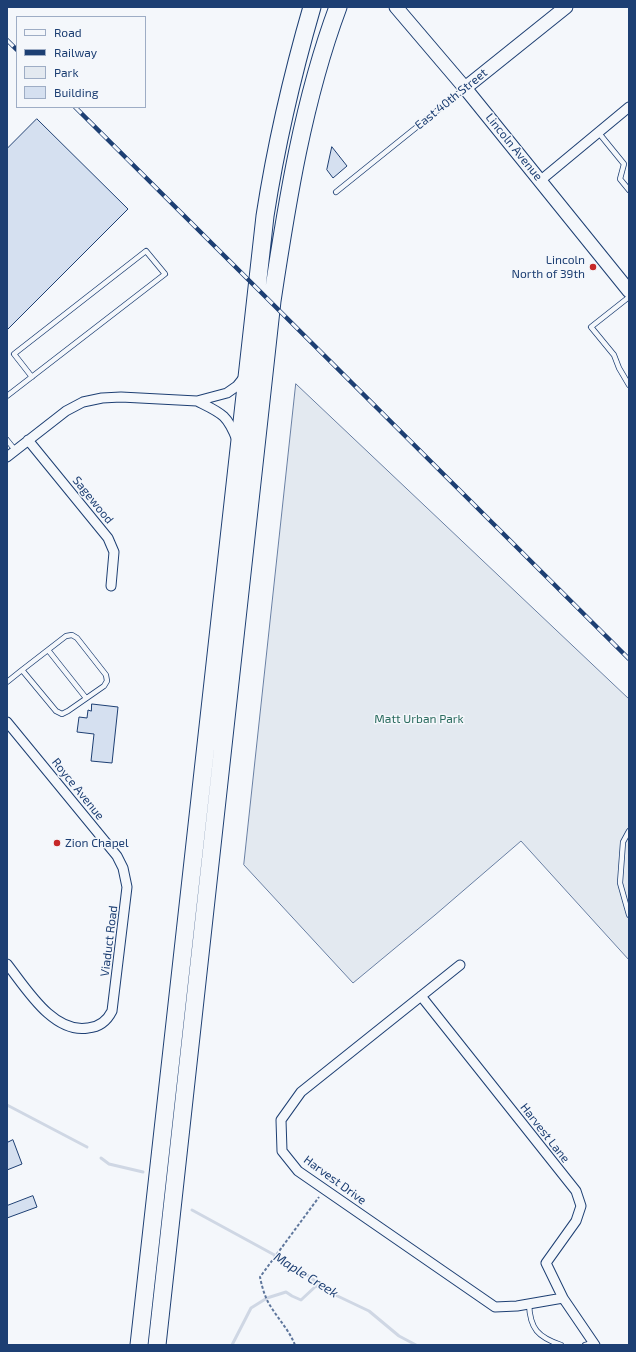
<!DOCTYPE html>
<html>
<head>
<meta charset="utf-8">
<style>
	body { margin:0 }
	#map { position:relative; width:636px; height:1352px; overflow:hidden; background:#f4f7fb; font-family:"Exo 2",sans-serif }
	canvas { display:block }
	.frame { position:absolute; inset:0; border:8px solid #1d3f73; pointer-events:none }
	.legend { position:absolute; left:16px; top:16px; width:130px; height:92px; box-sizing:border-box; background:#f4f7fb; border:1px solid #9eadc5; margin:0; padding:5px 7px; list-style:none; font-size:12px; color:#1d3f73 }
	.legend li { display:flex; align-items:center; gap:8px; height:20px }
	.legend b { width:20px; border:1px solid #9eadc5 }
</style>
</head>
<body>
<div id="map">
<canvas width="636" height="1352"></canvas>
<div class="frame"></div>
<ul class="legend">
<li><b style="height:5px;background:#f4f7fb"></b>Road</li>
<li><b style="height:5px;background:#1d3f73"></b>Railway</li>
<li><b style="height:11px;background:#e3e9f0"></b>Park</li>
<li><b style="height:11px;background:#d5e0f0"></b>Building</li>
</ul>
</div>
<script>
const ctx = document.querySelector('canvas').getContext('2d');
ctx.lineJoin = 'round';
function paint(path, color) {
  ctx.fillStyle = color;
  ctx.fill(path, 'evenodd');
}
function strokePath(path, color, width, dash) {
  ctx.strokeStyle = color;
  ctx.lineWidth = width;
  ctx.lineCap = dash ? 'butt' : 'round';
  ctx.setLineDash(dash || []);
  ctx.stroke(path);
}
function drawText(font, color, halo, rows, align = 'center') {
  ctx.font = font + ' "Exo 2",sans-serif';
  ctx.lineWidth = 3;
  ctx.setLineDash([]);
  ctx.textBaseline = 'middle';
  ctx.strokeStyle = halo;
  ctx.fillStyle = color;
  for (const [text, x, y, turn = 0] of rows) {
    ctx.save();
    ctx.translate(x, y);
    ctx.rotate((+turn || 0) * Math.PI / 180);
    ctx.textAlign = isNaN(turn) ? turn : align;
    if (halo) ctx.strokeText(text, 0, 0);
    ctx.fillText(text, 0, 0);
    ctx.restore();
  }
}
const green = new Path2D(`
	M296 384 629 699V960L521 841 435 915 353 983 244 865Z`);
paint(green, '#e3e9f0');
strokePath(green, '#687fa3', 1);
strokePath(new Path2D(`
	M7 1105 87 1147
	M101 1158 109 1164 143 1172
	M192 1210 280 1258 310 1277 327 1291 369 1311 399 1336 416 1345
	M232 1345 251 1308 267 1298 286 1292 292 1296 301 1300 316 1286 324 1290`), '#cfd7e4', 3);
const building = new Path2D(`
	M37 119 128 209 7 330V149Z
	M332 147 347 166 333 178 327 170Z
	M92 704 118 707 112 763 91 761 94 734 77 732 79 717 87 718 88 710 91 711Z
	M13 1140 22 1164 7 1170V1143Z
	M33 1196 37 1207 7 1218V1206Z`);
paint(building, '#d5e0f0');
strokePath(building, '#1d3f73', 1);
const lane = new Path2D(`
	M598 132 624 164 620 179 629 190
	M336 192 464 89
	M629 297 591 327 614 355 619 368 629 385
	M7 396 165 274 146 251 14 354 32 377
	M7 440 15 450
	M72 635 77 638 106 675 107 681 104 686 68 711 62 714 56 711 22 670 66 636Z
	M48 650 86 698
	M7 682 22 670
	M629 831 623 842 620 883 629 915
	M529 1304C530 1329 538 1337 561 1345
	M585 1345 593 1343`);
const street = new Path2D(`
	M541 180 629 107
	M197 401C221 413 227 414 237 440
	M28 440 108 538 114 552 111 586
	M7 457 66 411 83 402 102 398 121 397 197 401 227 393 237 386 245 376
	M7 722 117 856 123 868 127 887 112 1011C107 1021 100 1027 88 1028 53 1034 26 988 7 964
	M460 965 301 1092 281 1120 282 1151 298 1171 495 1307 517 1306 563 1298 595 1345
	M421 996 576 1191 581 1206 576 1221 546 1263 563 1298`);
const secondary = new Path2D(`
	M396 7 465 88 629 291
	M465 88 566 7`);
const highway = new Path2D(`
	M139 1345 265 216C276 145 292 76 312 7
	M157 1345 272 301C287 202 303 101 338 7`);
strokePath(lane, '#1d3f73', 6);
strokePath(street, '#1d3f73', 11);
strokePath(secondary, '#1d3f73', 15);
strokePath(highway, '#1d3f73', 19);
strokePath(new Path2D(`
	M295 1345C289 1330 279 1320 271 1307 265 1298 262 1287 260 1277L319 1197`), '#5e769c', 2, [3, 2]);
strokePath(lane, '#f4f7fb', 4.5);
strokePath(street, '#f4f7fb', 9);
strokePath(secondary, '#f4f7fb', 13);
strokePath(highway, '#f4f7fb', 17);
const rail = new Path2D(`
	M7 40 17 50
	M75 107 629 659`);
strokePath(rail, '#1d3f73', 4.5);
strokePath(rail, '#f4f7fb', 3, [9]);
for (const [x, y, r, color] of [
	[593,267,4,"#c62828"],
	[57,843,4,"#c62828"]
]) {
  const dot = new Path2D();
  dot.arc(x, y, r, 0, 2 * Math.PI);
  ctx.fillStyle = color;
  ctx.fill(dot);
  strokePath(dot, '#f4f7fb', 1.5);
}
drawText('12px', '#1d3f73', '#f4f7fb', [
	["East 40th Street",451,99,-39],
	["Lincoln Avenue",514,147,51],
	["Sagewood",93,500,51],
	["Royce Avenue",78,789,51],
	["Viaduct Road",109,941,-83],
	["Harvest Lane",545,1133,52],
	["Harvest Drive",335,1180,36]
]);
drawText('12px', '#1d3f73', '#f4f7fb', [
	["Lincoln",585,260],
	["North of 39th",585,274],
	["Zion Chapel",65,843,"left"]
], 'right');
drawText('12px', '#2c6c60', '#f4f7fb', [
	["Matt Urban Park",419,719]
]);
drawText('italic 13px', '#1d3f73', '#f4f7fb', [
	["Maple Creek",306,1275,32]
]);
</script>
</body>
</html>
